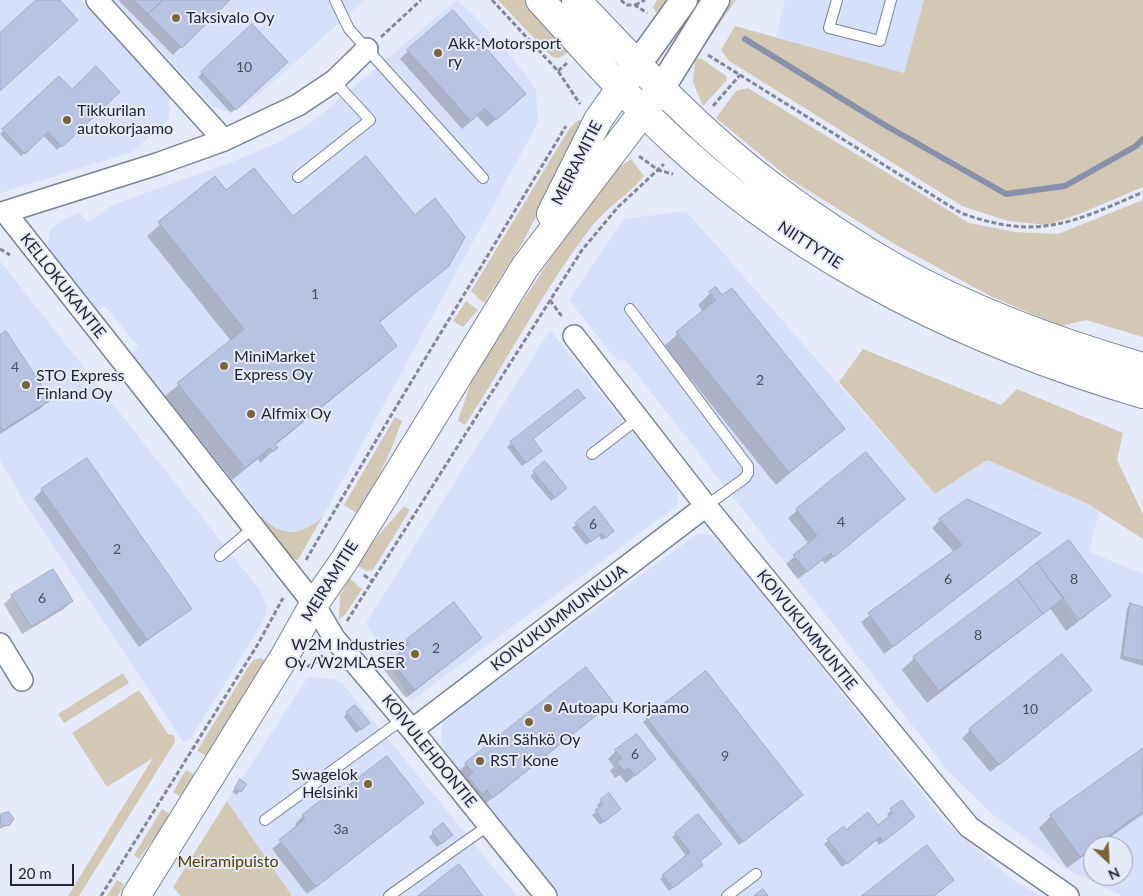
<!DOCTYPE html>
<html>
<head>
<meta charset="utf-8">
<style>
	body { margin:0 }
	#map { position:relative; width:1143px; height:896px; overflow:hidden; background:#e6ebfb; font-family:Lato,sans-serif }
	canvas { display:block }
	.north { position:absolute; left:1083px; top:836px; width:50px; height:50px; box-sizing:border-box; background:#e6ebfb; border:1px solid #989caa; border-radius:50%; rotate:155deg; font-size:14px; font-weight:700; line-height:20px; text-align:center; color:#232630 }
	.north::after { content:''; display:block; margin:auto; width:18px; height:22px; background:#7a6434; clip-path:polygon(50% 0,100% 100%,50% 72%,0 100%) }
	.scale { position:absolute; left:10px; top:864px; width:64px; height:22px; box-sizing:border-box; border:2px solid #232630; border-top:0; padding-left:6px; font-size:15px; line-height:18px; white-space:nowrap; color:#232630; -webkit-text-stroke:4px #e6ebfb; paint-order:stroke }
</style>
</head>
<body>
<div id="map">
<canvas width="1143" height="896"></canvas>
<div class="north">N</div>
<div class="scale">20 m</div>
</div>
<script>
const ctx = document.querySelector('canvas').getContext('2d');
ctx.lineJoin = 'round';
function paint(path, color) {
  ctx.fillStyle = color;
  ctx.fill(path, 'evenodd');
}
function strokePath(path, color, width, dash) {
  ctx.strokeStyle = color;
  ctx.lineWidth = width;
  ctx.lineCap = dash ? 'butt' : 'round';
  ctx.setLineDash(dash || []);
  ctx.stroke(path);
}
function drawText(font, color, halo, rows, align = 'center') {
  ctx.font = font + ' Lato,sans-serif';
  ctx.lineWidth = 4;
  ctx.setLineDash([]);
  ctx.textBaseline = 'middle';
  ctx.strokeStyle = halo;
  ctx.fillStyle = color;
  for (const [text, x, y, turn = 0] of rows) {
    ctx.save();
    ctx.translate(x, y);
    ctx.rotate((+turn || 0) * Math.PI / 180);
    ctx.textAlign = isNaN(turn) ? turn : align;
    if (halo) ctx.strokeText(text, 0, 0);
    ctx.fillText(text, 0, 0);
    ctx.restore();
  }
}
paint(new Path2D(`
	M0 0H81L170 96 169 119 132 152 0 193Z
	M114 0H365L247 105 229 112 212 106Z
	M457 0 474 15 523 71 536 90 538 123 324 514 308 529 299 533 291 534 278 530 264 519 131 353 138 346 105 306 94 313 50 252 48 243 50 231 58 222 69 217 80 213 88 222 112 205 232 162 277 143 311 123Z
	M785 0H924L904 73 776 37Z
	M686 211 935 494 987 460 1088 504 1099 512 1089 552 1143 574V896H1122L1067 869 992 814 948 771 624 358 618 362 569 300 624 219ZM1093 846H1123V876H1093Z
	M0 261 251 579 261 592 267 606 263 622 190 740 183 742 27 506 0 460Z
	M550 330 679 491 677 506 411 701 366 623Z
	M698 533 716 536 945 822 1013 880 1040 896H561L441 749 442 722Z
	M308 677 333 679 342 683 517 896H292L227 801Z`), '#d7e0fa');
paint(new Path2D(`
	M498 0H527L572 50 559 58 552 57Z
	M657 0H669L656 13 653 7Z
	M726 0H736L708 41 702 42Z
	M924 0H1143V187L1079 214 1047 225 1008 221 962 206 729 61 721 50 735 26 904 73Z
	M695 58 702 59 726 76 727 80 703 106 693 82Z
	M748 88 969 223 1015 232 1058 234 1143 200V337L1086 320 1061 326 992 297 896 245 790 179 716 118 736 91Z
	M586 118 523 242 484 303 471 291 569 129 577 121Z
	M631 159 644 176C629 195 607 207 592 226 544 288 508 360 465 425L458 421 472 379 558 247 618 168Z
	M466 301 478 310 463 327 453 321Z
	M863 349 1001 405 1017 389 1123 433 1117 460 1143 514V539L1088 504 987 460 935 494 839 382Z
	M395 417 402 421C390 454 376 484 358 514L344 505Z
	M404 506 410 510 373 570 366 571 357 565 368 548Z
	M324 514 298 560 288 557 255 520 262 516C280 539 306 536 324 514Z
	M349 578 362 589 345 615 339 619 340 596Z
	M261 658 265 661 207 756 197 751 250 664 253 660Z
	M123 673 129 683 64 723 58 714Z
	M139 690 168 734 174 735 175 742 79 896H68L153 758 107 787 72 733Z
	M186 770 195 775 182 798 173 792Z
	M227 801 292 896H181L173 887Z
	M162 809 171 815 139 859 134 855Z
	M117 880 124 884 118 896H107Z`), '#d3c8b3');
paint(new Path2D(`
	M118 0H229L173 55Z
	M252 26 286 62 231 113 198 77Z
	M408 51 517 101 487 127 477 116 462 129 400 59Z
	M59 78 72 91 119 92 57 150 43 135 21 156 0 134Z
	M215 178 226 192 292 218 448 265 379 323 395 346 383 358 274 446 276 448 260 463 258 459 232 480 165 396 231 341 147 236Z
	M710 293 843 428 776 485 664 346 703 312 698 305Z
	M0 336 49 400 41 408 0 434Z
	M578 391 532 440 537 454 522 466 507 447Z
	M866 454 903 499 825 564 822 560 798 579 786 564 809 544 788 518Z
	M545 463 562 492 551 501 530 476Z
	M42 490 191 608 139 647 34 498Z
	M595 508 609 535 602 540 598 535 586 545 572 528Z
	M940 520 1039 533 884 654 861 622 954 552 932 528Z
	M1018 580 1109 596 1081 620 1064 596 1062 598 1079 621 1066 631 1050 608 927 703 902 670 914 658Z
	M12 596 72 601 64 609 22 634 4 604Z
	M1130 604 1143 608V666L1120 659 1127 608Z
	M407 641 472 646 406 698 384 670 402 652 399 649Z
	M1082 698 990 772 962 738 970 730Z
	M612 702 484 805 458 772 466 764Z
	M347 713 365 726 356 733 344 717Z
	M647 719 798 799 739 845 643 722Z
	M1142 750 1143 814 1098 846H1093V849L1067 868 1039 828 1051 816Z
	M616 751 654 759 626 783 620 775 615 778 610 771 614 767 608 759Z
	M240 781V791L237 795 232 792Z
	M342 792 422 803 307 894 272 849 297 827 295 824 303 816Z
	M608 795 615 813 600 825 592 815 600 809 597 805Z
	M901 802 910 820 879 845 876 840 842 867 824 844 843 828 846 832 878 827 890 818 887 814Z
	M2 815 9 824 0 829V817Z
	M698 816V868L669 891 660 879 687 857 672 837Z
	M443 824 448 838 437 847 429 837Z`), '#0003');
strokePath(new Path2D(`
	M745 39 883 124 1006 194 1065 186 1136 146 1143 139`), '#8690ad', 6);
const building = new Path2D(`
	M36 0H60L78 20 0 91V33Z
	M134 0H163L148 14Z
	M163 0H230L182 48 148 14Z
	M453 10 526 94 496 120 485 108 471 121 407 50Z
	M252 24 288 62 236 110 201 72Z
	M96 66 120 92 62 147 48 132 25 154 2 129 59 76 72 89Z
	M366 156 415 215 435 198 465 237 449 266 379 322 397 346 275 444 278 448 273 452 270 448 245 468 177 383 244 329 158 222 215 176 226 190 254 168 293 216Z
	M716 287 722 295 732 288 845 429 789 473 676 332 716 300 709 292Z
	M6 331 51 400 3 430 0 425V335Z
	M578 389 585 398 533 439 542 451 526 463 510 442Z
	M866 452 905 499 834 557 831 553 807 572 793 555 817 536 796 509Z
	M87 458 192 609 147 640 41 489Z
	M545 461 567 488 555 498 533 471Z
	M967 499 1041 533 893 647 868 613 962 545 939 519Z
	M595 506 614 531 606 538 602 533 591 542 575 523Z
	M1069 540 1111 596 1079 620 1037 563Z
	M1037 563 1064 598 1043 614 1017 579Z
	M53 569 73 601 31 627 11 595Z
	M1017 579 1043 614 939 691 913 657Z
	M454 602 482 638 415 690 391 661 409 643 406 640Z
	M1130 603 1143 607V661L1123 656Z
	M1062 654 1092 690 999 765 969 729Z
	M586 667 613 702 493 798 487 790 482 794 468 777 473 773 465 763Z
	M706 671 803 795 743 842 646 718Z
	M355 705 370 723 361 730 346 712Z
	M637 734 656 759 635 776 629 768 624 771 617 762 622 758 615 750Z
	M1142 749 1143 811 1080 857 1050 815Z
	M387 756 424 803 316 887 279 840 305 819 302 815 339 786 342 790Z
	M240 779 247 784 241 792 235 788Z
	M609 793 621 809 604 822 595 810 603 804 600 800Z
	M902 800 915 817 883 842 880 837 847 864 827 839 844 826 846 830 868 812 878 825 893 813 890 809Z
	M9 812 14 819 10 825 4 826 0 822 1 814Z
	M698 814 722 844 700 861 703 865 673 888 662 875 690 852 675 833Z
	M443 823 453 835 441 844 432 832Z
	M927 845 954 880 934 896H862Z
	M459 864 483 896H418Z
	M763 889 768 896H754Z`);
paint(building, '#b8c3e2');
strokePath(building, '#a1aac2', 1);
const service = new Path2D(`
	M335 0 349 29 483 178
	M837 0 829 28 880 41 891 0
	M298 177 370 120 334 81
	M630 309 748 466V473L745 478 706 506
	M592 454 639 418
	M220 556 253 528
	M265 820 403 719
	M389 896 489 825
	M727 896 756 874`);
const minor = new Path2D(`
	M97 0 224 140
	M367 49 334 81 298 105 224 140 157 164 5 212 314 604 334 638 412 730 546 896
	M574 336 706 506 969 827 1068 896
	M0 644 22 680
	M412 730 706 506`);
const tertiary = new Path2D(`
	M638 64 684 0
	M662 87 716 0`);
const secondary = new Path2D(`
	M540 0C585 49 629 100 678 145 808 265 974 345 1143 394
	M576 0C638 65 701 134 774 188 813 217 855 245 897 269 974 312 1059 343 1143 367
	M551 214 598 120 631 73
	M136 896 283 659 314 604 344 561 525 267 662 87`);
strokePath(service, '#7a8299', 12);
strokePath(minor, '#7a8299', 24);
strokePath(tertiary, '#7a8299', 29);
strokePath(secondary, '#7a8299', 30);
strokePath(new Path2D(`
	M492 0 558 71 580 104
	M621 0 626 5H635L647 13
	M635 5 645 0
	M381 37 421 0
	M708 55 961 213C1038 241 1072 223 1143 192
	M558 71 567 63
	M713 106 740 75
	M639 156 658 170 673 174
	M0 249 10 255
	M550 300 563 318
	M306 560C390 414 479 271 566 126
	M364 575 373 582
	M347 621 582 250 618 207 664 164
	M307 667 318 661 323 655
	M101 896 258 644 283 598`), '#838794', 3, [5, 2.5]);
strokePath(service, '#fff', 10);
strokePath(minor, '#fff', 21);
strokePath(tertiary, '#fff', 26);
strokePath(secondary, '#fff', 28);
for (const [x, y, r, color] of [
	[176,18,5,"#7a6434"],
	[438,53,5,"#7a6434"],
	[67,120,5,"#7a6434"],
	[224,366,5,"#7a6434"],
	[26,385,5,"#7a6434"],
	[251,414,5,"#7a6434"],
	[415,654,5,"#7a6434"],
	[548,708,5,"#7a6434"],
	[529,722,5,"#7a6434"],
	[480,761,5,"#7a6434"],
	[368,784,5,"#7a6434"]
]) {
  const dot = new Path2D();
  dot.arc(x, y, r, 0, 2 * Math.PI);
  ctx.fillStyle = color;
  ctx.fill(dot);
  strokePath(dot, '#e6ebfb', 2);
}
drawText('14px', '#484d5c', null, [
	["10",244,67],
	["1",315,294],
	["4",15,367],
	["2",760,380],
	["4",841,522],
	["6",593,524],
	["2",117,549],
	["6",948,579],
	["8",1074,579],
	["6",42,598],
	["8",978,635],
	["2",436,648],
	["10",1030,709],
	["6",635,754],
	["9",725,756],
	["3a",341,829]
]);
drawText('16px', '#232630', '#e6ebfb', [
	["Taksivalo Oy",186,18],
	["Akk-Motorsport",448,44],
	["ry",448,62],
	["Tikkurilan",77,111],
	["autokorjaamo",77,129],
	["MiniMarket",234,357],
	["Express Oy",234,375],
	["STO Express",36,376],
	["Finland Oy",36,394],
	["Alfmix Oy",261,414],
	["W2M Industries",405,645,"right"],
	["Oy /W2MLASER",405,663,"right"],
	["Autoapu Korjaamo",558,708],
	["Akin Sähkö Oy",529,740,"center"],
	["RST Kone",490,761],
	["Swagelok",358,775,"right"],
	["Helsinki",358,793,"right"]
], 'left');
drawText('16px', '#232630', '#e6ebfb', [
	["MEIRAMITIE",577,163,-63],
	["NIITTYTIE",810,245,33],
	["KELLOKUKANTIE",63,286,52],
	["MEIRAMITIE",330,581,-58],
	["KOIVUKUMMUNKUJA",559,618,-37],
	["KOIVUKUMMUNTIE",807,630,51],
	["KOIVULEHDONTIE",429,751,51]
]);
drawText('16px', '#533d02', '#e6ebfb', [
	["Meiramipuisto",228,862]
]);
</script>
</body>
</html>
